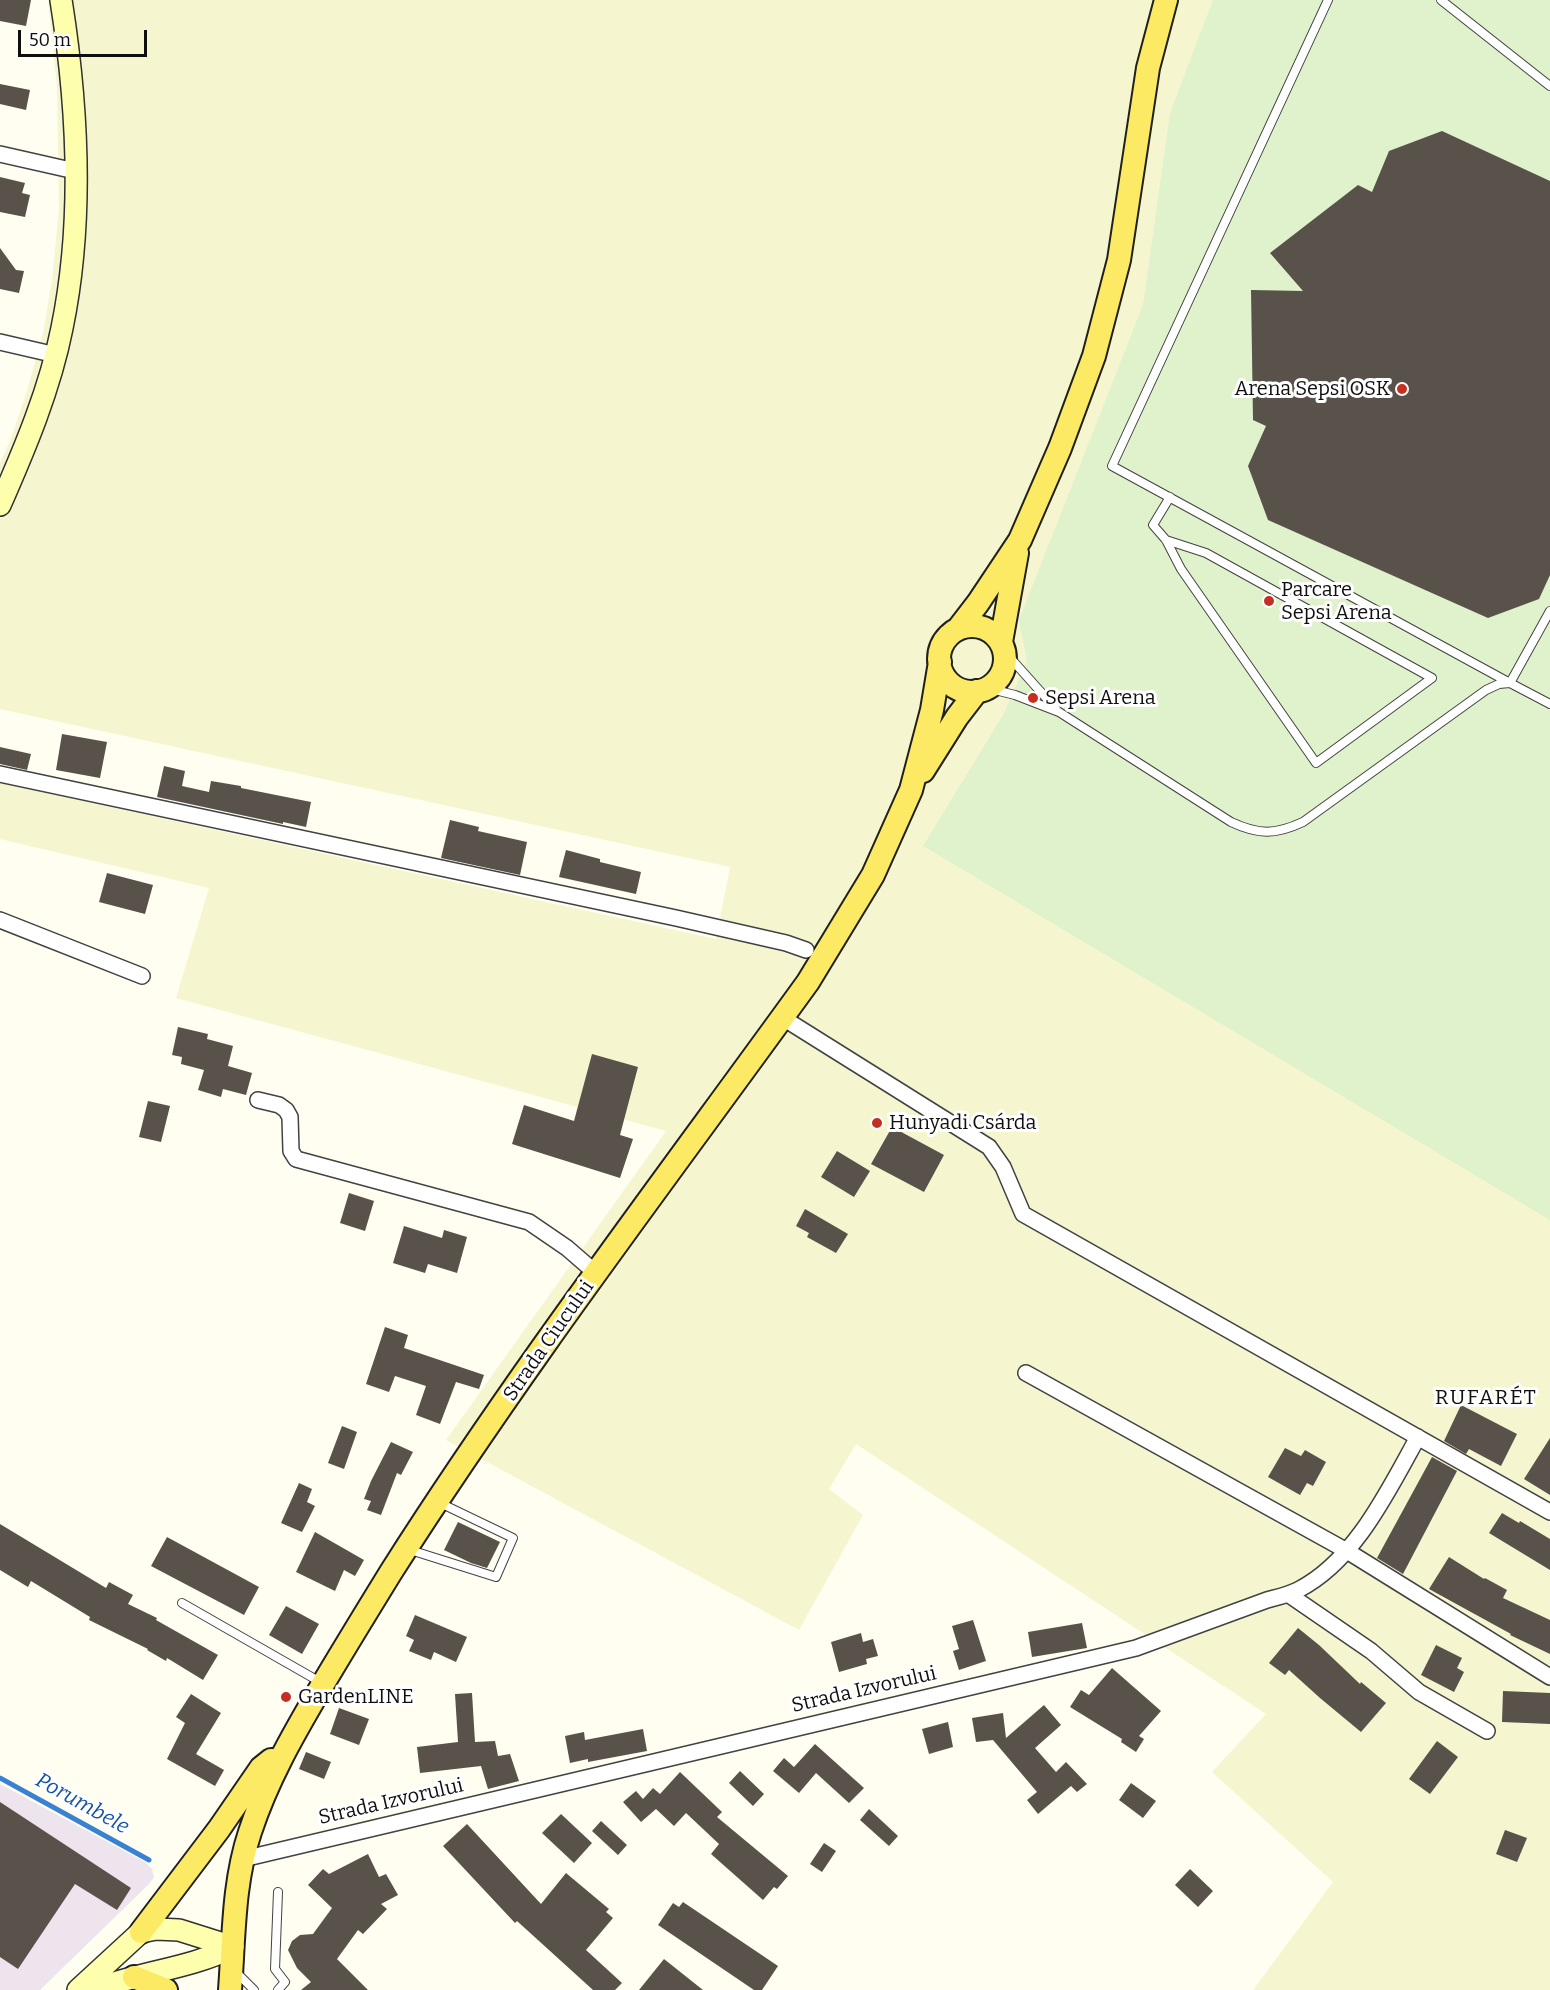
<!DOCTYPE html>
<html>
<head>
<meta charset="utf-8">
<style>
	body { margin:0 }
	#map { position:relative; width:1550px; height:1990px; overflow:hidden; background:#fffef1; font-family:Bitter,serif }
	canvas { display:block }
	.scale { position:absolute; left:18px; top:30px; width:129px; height:27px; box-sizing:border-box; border:3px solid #0f0f0f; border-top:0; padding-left:8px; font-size:18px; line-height:21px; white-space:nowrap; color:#0f0f0f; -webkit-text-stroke:4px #fff; paint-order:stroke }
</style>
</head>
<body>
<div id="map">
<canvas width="1550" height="1990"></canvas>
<div class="scale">50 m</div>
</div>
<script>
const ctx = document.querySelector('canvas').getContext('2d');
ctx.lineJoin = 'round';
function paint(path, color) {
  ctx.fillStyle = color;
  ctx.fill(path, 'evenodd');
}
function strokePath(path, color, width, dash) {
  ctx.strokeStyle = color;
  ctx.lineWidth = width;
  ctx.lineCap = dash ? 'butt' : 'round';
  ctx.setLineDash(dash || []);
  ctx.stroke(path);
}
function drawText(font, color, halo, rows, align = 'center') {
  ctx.font = font + ' Bitter,serif';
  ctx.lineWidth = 6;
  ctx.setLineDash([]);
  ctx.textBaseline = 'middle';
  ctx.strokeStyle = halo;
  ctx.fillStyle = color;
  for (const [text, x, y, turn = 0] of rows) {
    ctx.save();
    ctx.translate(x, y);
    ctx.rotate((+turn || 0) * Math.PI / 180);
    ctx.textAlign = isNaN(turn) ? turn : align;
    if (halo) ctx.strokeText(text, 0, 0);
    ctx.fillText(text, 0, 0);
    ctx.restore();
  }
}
paint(new Path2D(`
	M0 1784 145 1862 152 1869 154 1877 149 1884 40 1990H0Z`), '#eee4ee');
paint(new Path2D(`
	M48 0H1550V1990H1253L1333 1882 1212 1772 1266 1714 856 1444 829 1489 863 1515 799 1630 446 1440 666 1131 176 998 209 888 0 839V783L716 939 730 867 0 709V463L10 441 27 391 43 333 52 280 59 208 57 87Z`), '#f5f6d0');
paint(new Path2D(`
	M1213 0H1550V1220L923 846 1003 715 1027 661 1019 620 1143 305 1170 113Z`), '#e0f2cb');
strokePath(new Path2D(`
	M0 1778 149 1860`), '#3981d2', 5);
paint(new Path2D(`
	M0 0H31L26 26 0 21Z
	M0 84 30 90 26 110 0 104Z
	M1442 131 1550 181V575L1539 599 1488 618 1268 520 1248 466 1266 426 1253 420 1251 290 1303 291 1270 253 1358 185 1372 192 1389 151Z
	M0 177 25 183 22 193 30 195 25 217 0 212Z
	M0 248 16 270 24 271 19 293 0 289Z
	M62 734 107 742 100 778 56 770Z
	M0 747 31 754 27 770 0 764Z
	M164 766 185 771 182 786 209 792 211 781 241 786V788L311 802 306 827 283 822V824L157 797Z
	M450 820 479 827 478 831 527 842 520 875 441 858Z
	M566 850 600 859V862L641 872 636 894 559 877Z
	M107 873 153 885 145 914 99 902Z
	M178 1027 208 1034 207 1039 233 1046 228 1066 252 1073 246 1095 223 1089 221 1097 198 1090 204 1070 181 1064 182 1057 172 1055Z
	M592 1054 638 1067 620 1135 633 1139 620 1178 512 1144 524 1105 574 1121Z
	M148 1101 170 1106 161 1142 139 1137Z
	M892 1127 944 1155 924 1192 871 1164Z
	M837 1151 870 1171 854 1197 821 1177Z
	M349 1193 374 1201 365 1231 340 1223Z
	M805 1209 848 1234 836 1253 807 1237 809 1233 796 1226Z
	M404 1226 442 1238 444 1230 467 1237 457 1273 428 1264 425 1273 393 1263Z
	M385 1327 408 1335 404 1348 484 1375 479 1389 456 1382 440 1424 416 1415 426 1386 395 1376 389 1392 366 1384Z
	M1461 1405 1517 1434 1501 1466 1469 1449 1466 1454 1444 1441Z
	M342 1426 357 1432 344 1469 328 1463Z
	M1550 1438V1495L1524 1479Z
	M391 1442 413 1452 401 1475 397 1473 381 1515 367 1510 371 1501 364 1499 371 1481Z
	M1285 1448 1301 1456 1305 1450 1326 1462 1313 1486 1307 1483 1300 1495 1268 1477Z
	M1432 1457 1457 1471 1403 1574 1377 1558Z
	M299 1483 312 1489 307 1502 315 1506 302 1532 281 1523Z
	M1502 1513 1519 1523 1520 1521 1550 1539V1570L1489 1533Z
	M458 1522 500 1542 487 1568 471 1563 444 1550Z
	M0 1524 106 1588 109 1582 133 1595 128 1604 157 1618 156 1620 218 1655 203 1680 167 1658 166 1661 147 1650 148 1649 89 1620 90 1617 31 1581 28 1587 0 1570Z
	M315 1532 364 1560 355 1576 344 1570 335 1591 296 1572Z
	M167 1537 259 1587 244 1615 151 1566Z
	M1449 1557 1484 1579 1485 1578 1507 1590 1503 1598 1550 1620V1654L1510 1635 1511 1634 1429 1589Z
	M286 1606 319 1624 302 1654 269 1635Z
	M415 1615 467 1637 456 1662 434 1652 431 1660 409 1651 414 1640 406 1636Z
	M973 1620 986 1661 959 1670 953 1651 959 1649 952 1626Z
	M1082 1623 1087 1648 1032 1657 1028 1632Z
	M1298 1628 1319 1645 1360 1684 1361 1682 1386 1703 1361 1732 1320 1698 1289 1670 1285 1675 1269 1663Z
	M861 1633 863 1642 873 1639 878 1656 866 1659 867 1664 839 1672 831 1642Z
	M1436 1645 1462 1658 1457 1668 1464 1672 1454 1692 1421 1675Z
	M1112 1668 1161 1711 1139 1736 1144 1739 1136 1752 1121 1742 1122 1739 1070 1707 1081 1690 1089 1695Z
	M1503 1691 1550 1693V1724L1502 1722Z
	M472 1693 475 1742 495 1741 498 1756 510 1754 519 1781 488 1789 481 1766 420 1773 417 1747 458 1742 455 1694Z
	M191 1694 221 1713 196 1754 224 1770 215 1786 167 1759 185 1723 176 1717Z
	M1044 1705 1061 1725 1035 1748 1056 1772 1066 1762 1087 1784 1077 1792 1071 1786 1038 1814 1027 1800 1037 1792 993 1740 976 1742 972 1718 1003 1713 1006 1738Z
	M339 1708 369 1719 359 1745 330 1734Z
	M948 1722 953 1747 929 1754 922 1729Z
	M643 1729 647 1751 588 1762V1759L570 1763 565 1736 584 1732 585 1740Z
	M1437 1741 1458 1757 1430 1794 1409 1779Z
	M815 1744 864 1788 849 1803 816 1773 799 1793 773 1771 784 1758 794 1767Z
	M306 1752 331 1762 324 1779 299 1769Z
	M740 1771 764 1794 753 1806 729 1783Z
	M680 1772 722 1812 717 1817 788 1876 777 1889 774 1887 763 1900 711 1854 719 1844 686 1813 674 1826 656 1809 641 1822 623 1802 636 1791 643 1799 653 1788 660 1794Z
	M1131 1783 1156 1801 1143 1818 1119 1800Z
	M0 1802 131 1888 117 1910 75 1884 18 1969 0 1957Z
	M869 1809 898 1836 889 1846 860 1820Z
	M561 1814 592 1843 574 1863 542 1833Z
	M601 1821 627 1845 618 1855 592 1831Z
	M467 1824 541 1904 566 1873 609 1909 606 1912 613 1918 586 1950 622 1983 615 1990H593L517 1921 515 1923 443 1846Z
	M1505 1830 1527 1838 1517 1862 1496 1854Z
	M824 1843 836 1851 822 1872 810 1864Z
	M368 1854 379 1877 386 1874 398 1895 381 1904 387 1909 363 1934 358 1930 337 1959 368 1990H301L311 1982 297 1968 288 1950 292 1941 300 1935 313 1934 332 1908 308 1885 323 1869 329 1874Z
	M1190 1869 1213 1891 1198 1907 1175 1885Z
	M683 1902 778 1966 762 1990H754L658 1925 673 1903 679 1907Z
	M664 1959 703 1990H639Z`), '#58524b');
const service = new Path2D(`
	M1328 0 1112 466 1510 683 1550 611
	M1441 0 1550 86
	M1166 540 1206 553 1432 678 1316 763 1181 569 1166 540 1153 525 1170 497
	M1005 652 1056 709
	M987 688 1015 695 1059 712 1231 822C1259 835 1275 835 1303 822L1486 690 1499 684 1510 683 1550 704
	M407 1549 496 1577 513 1538 438 1502
	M182 1603 322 1683
	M278 1892 275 1969 285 1982 278 1990
	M235 1971 254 1990`);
const minor = new Path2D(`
	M0 154 75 171
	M0 342 56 355
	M0 774 676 918 786 943 806 950
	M0 920 142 976
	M783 1018 989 1147 1003 1167 1023 1214 1550 1512
	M258 1100 279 1105 286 1110 290 1117 291 1151 296 1159 529 1222 567 1248 597 1274
	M1026 1373 1347 1551 1550 1677
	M1288 1594 1371 1651 1419 1692 1487 1731
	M243 1859 1098 1657 1136 1648 1267 1600C1278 1597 1288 1595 1298 1590 1355 1561 1388 1491 1418 1437`);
const secondary = new Path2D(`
	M0 505C25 448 50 389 62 328 84 221 78 107 61 0
	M78 1990 141 1932 156 1929 179 1930 233 1947
	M94 1990C139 1972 189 1969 233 1947`);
const primary = new Path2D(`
	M939 659a33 33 0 1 1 66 0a33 33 0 1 1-66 0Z
	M958 629 978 603 1020 540 1060 448 1094 356 1119 260 1148 68 1166 0
	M1001 642 1017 553
	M923 771 957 717 977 691
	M141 1932 219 1829 261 1768 271 1760
	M134 1977 166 1990
	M230 1990C234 1937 233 1883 250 1832 267 1780 293 1735 320 1689 343 1650 367 1611 391 1572 520 1369 667 1177 808 982L873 875 911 790 932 710 940 662`);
strokePath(service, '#424242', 10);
strokePath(minor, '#424242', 18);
strokePath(secondary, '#313131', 24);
strokePath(primary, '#202020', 26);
strokePath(service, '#fff', 8);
strokePath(minor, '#fff', 15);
strokePath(secondary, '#feffac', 21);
strokePath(primary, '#fcea64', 22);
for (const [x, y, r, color] of [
	[1402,389,6,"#c52f22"],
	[1269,601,6,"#c52f22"],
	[1033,698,6,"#c52f22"],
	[877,1123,6,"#c52f22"],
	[286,1697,6,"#c52f22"]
]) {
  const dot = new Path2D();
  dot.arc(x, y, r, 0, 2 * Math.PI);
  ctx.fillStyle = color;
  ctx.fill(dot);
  strokePath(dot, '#fff', 2);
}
drawText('20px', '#0f0f0f', '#fff', [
	["Arena Sepsi OSK",1390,389,"right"],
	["Parcare",1281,590],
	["Sepsi Arena",1281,613],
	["Sepsi Arena",1045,698],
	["Hunyadi Csárda",889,1123],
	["GardenLINE",298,1697]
], 'left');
drawText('20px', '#0f0f0f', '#fff', [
	["Strada Ciucului",549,1341,-55],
	["Strada Izvorului",864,1690,-13],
	["Strada Izvorului",391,1802,-13]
]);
ctx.letterSpacing = '1.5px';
drawText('21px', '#0f0f0f', '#fff', [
	["RUFARÉT",1486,1398]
]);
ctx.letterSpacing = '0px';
drawText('italic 21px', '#1353a6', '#fff', [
	["Porumbele",82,1804,29]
]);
</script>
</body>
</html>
